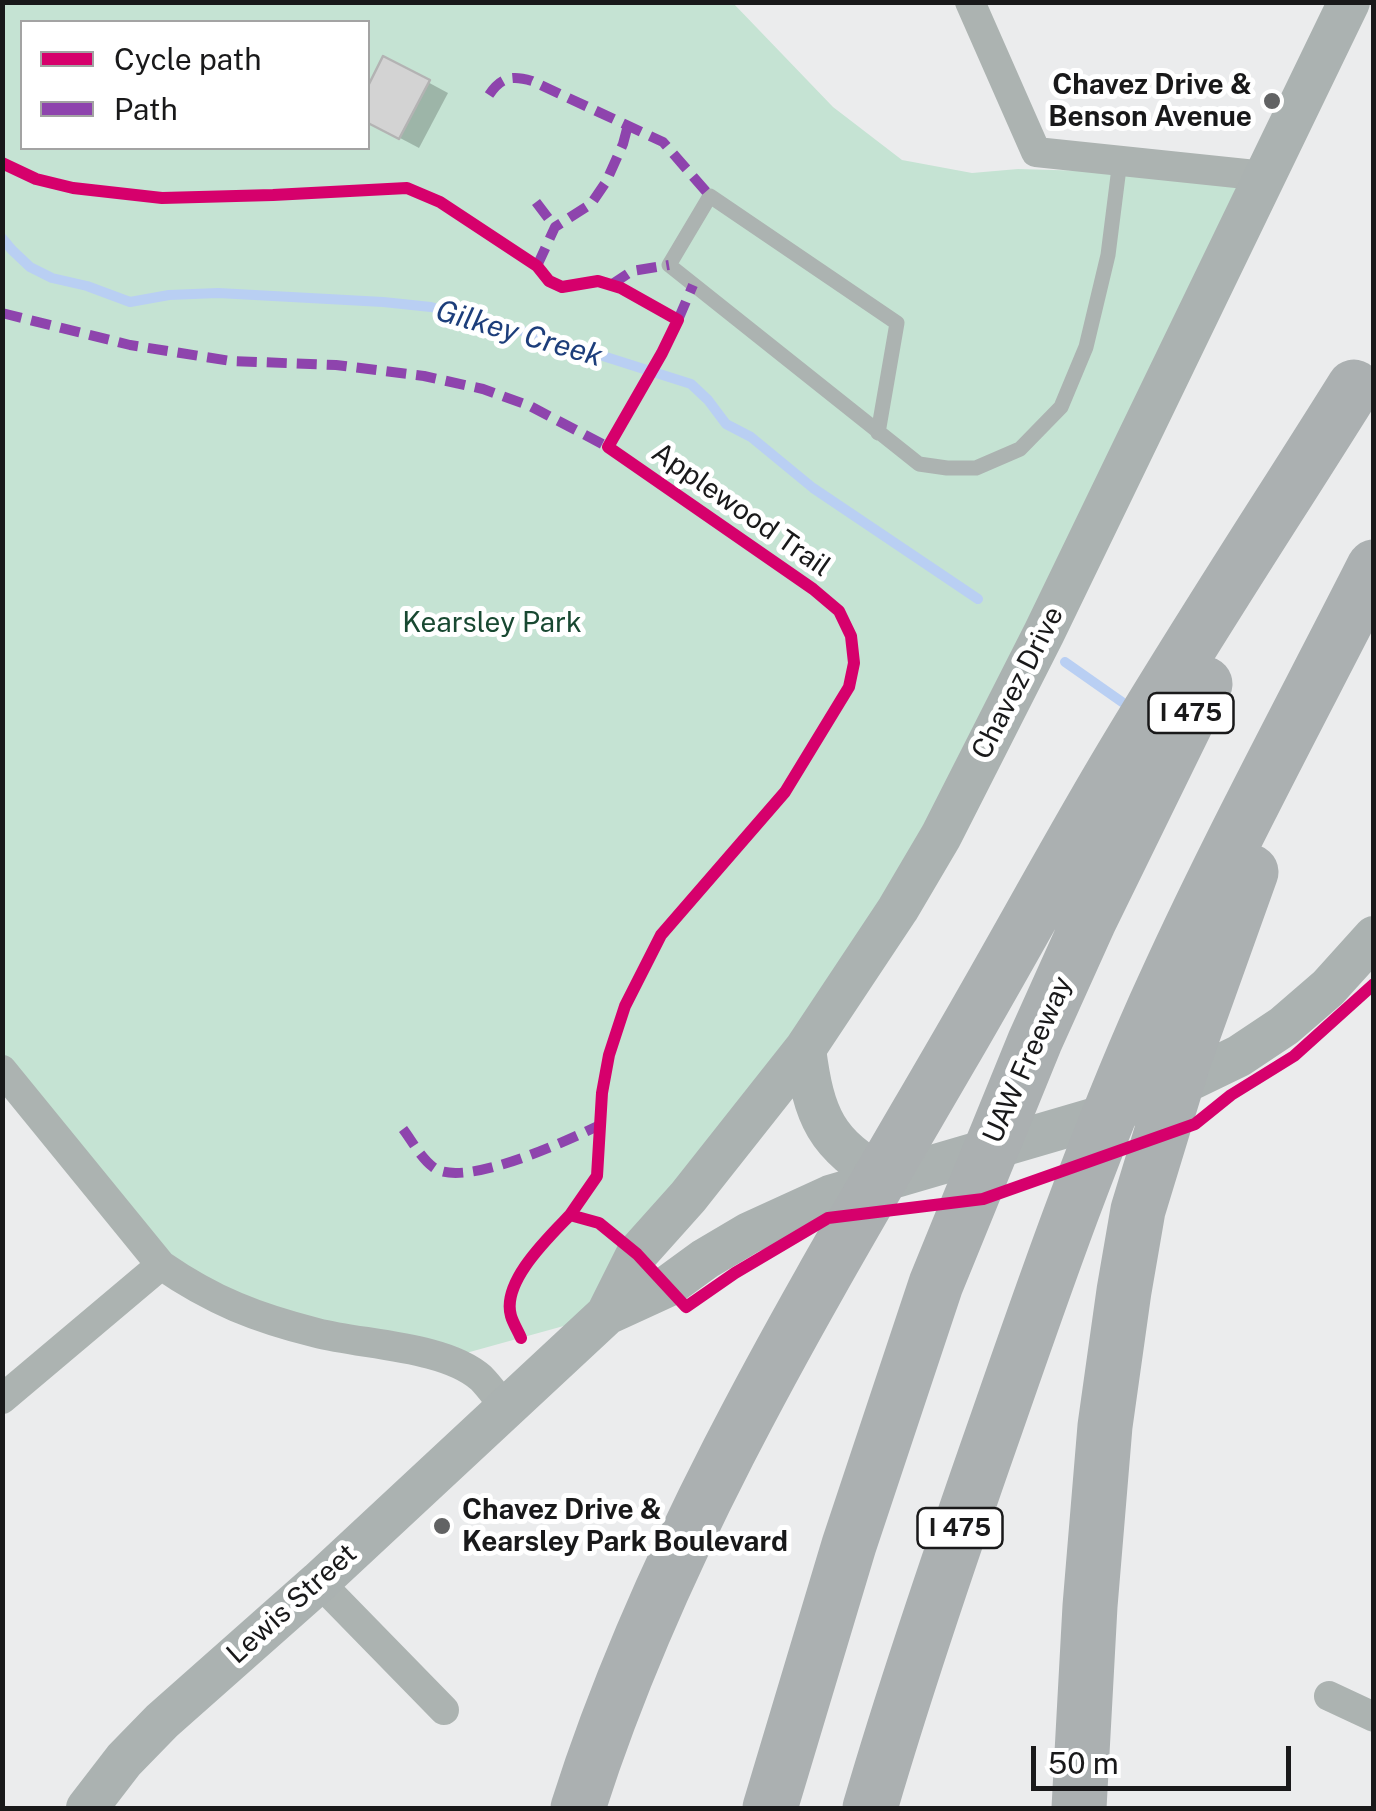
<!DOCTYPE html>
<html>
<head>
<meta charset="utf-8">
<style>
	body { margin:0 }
	#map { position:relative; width:1376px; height:1811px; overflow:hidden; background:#ebeced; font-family:"Public Sans",sans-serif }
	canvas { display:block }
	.frame { position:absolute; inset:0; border:5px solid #19191a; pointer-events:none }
	.legend { position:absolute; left:20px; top:20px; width:350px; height:130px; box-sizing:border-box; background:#fff; border:2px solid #a3a3a3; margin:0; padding:12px 18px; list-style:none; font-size:30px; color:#19191a }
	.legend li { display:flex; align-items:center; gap:20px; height:50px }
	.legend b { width:50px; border:2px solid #a3a3a3 }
	.scale { position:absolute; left:1031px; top:1746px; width:260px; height:45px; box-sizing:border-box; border:5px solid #19191a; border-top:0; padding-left:12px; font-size:30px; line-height:35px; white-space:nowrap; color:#19191a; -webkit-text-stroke:8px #fff; paint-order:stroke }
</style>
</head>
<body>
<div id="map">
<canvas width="1376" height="1811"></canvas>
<div class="frame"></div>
<ul class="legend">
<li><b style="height:12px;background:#d6006c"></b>Cycle path</li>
<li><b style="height:12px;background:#8e44ad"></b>Path</li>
</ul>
<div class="scale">50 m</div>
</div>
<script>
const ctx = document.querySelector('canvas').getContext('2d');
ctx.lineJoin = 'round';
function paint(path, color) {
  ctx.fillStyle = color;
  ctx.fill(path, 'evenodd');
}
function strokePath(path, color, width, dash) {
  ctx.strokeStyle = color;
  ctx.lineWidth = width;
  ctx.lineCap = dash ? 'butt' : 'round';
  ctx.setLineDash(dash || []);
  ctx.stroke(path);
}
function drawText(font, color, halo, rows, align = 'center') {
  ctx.font = font + ' "Public Sans",sans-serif';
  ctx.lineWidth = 10;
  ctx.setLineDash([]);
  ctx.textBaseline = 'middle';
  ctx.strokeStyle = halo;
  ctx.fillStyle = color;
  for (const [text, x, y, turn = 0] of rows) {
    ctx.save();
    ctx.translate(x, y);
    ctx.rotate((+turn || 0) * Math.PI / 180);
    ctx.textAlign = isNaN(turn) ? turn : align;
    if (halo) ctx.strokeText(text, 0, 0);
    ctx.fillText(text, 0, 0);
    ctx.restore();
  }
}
paint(new Path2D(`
	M3 3H733L833 107 902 160 972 173 1018 169 1265 176 941 836 607 1314 448 1358 193 1287 2 1070ZM22 22H368V148H22Z`), '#c5e3d3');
paint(new Path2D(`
	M385 59 448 93 419 148 368 121V91Z`), '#0003');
strokePath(new Path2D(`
	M2 238 12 250 30 267 52 278 87 286 130 302 169 295 218 293 383 302 431 307 540 336 691 384 708 400 726 424 751 437 813 488 978 599
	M1065 662 1122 702`), '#b9cff3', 10);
const building = new Path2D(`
	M383 56 430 80 399 139 368 123V86Z`);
paint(building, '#d3d3d3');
strokePath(building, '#b3b3b3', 2.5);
strokePath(new Path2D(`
	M878 433 897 323 710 196 669 265 919 464 947 468H976L1020 449 1061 407 1086 347 1108 255 1120 160`), '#acb3b1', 15);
strokePath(new Path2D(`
	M970 2 1036 152 1265 176
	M2 1070 161 1265C213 1301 257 1318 317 1333 364 1345 445 1346 481 1378 490 1387 498 1399 506 1408
	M2 1399 161 1265
	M319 1582 444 1710
	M1329 1696 1374 1717`), '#acb3b1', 30);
strokePath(new Path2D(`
	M805 1049C814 1117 825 1144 887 1179
	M607 1314 637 1254 688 1197 805 1049 898 909 941 836 1044 633 1349 2
	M87 1808 124 1760 162 1721 319 1582 607 1314 668 1286 705 1259 749 1233 830 1196 1100 1117 1177 1086 1239 1056 1284 1026 1328 988 1374 937`), '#abb2b1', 42);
strokePath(new Path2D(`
	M578 1808C663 1541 810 1299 950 1058 1004 966 1054 873 1108 781 1186 648 1272 518 1354 387
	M770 1808 849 1545 936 1284 1035 1041 1089 921 1205 684
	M870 1808C908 1678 952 1550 997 1422 1046 1281 1095 1141 1155 1006 1222 856 1300 713 1374 567
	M1079 1808 1090 1606 1105 1426 1124 1291 1138 1210 1184 1059 1251 872`), '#abb0b1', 55);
strokePath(new Path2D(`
	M489 95C501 77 512 75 532 81L663 142 710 196
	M536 202 555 227
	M537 266 555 227 591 204 606 182 623 144 628 125
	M611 285 632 271 669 265
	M2 313 130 345 231 361 336 365 424 376 483 389 530 406 608 447
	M678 320 693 285
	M403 1129C412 1141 421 1158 433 1167 462 1190 568 1140 600 1125`), '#8e44ad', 10, [20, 10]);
strokePath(new Path2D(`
	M2 163 36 179 73 188 162 198 273 195 407 188 440 202 537 266 549 281 562 287 598 281 621 288 678 320 662 353 608 447 813 589 839 611 851 636 854 663 849 687 785 792 661 935 625 1006 609 1055 602 1093 597 1176 570 1215
	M521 1338C518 1331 513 1323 511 1316 501 1282 549 1237 570 1215L599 1223 637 1254 686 1307 735 1273 828 1218 983 1199 1195 1124 1231 1095 1294 1056 1374 984`), '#d6006c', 12);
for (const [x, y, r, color] of [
	[1272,101,10,"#626364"],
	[442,1526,10,"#626364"]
]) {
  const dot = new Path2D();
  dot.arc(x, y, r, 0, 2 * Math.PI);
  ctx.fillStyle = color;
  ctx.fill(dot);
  strokePath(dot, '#fff', 4);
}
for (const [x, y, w] of [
	[1191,713,85],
	[960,1528,85]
]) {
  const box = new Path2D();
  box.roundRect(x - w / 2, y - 20, w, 40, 8);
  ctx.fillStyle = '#fff';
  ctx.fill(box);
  strokePath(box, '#19191a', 2.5);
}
drawText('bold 25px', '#19191a', null, [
	["I 475",1191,713],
	["I 475",960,1528]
]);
drawText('bold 28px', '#19191a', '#fff', [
	["Chavez Drive &",1252,85],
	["Benson Avenue",1252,117],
	["Chavez Drive &",462,1510,"left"],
	["Kearsley Park Boulevard",462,1542,"left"]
], 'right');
drawText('28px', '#19191a', '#fff', [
	["Applewood Trail",741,510,35],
	["Chavez Drive",1018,683,-63],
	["UAW Freeway",1028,1060,-66],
	["Lewis Street",292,1604,-42]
]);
drawText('28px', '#184831', '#fff', [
	["Kearsley Park",492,623]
]);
drawText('italic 30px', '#1d3e7b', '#fff', [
	["Gilkey Creek",519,334,16]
]);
</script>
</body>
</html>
